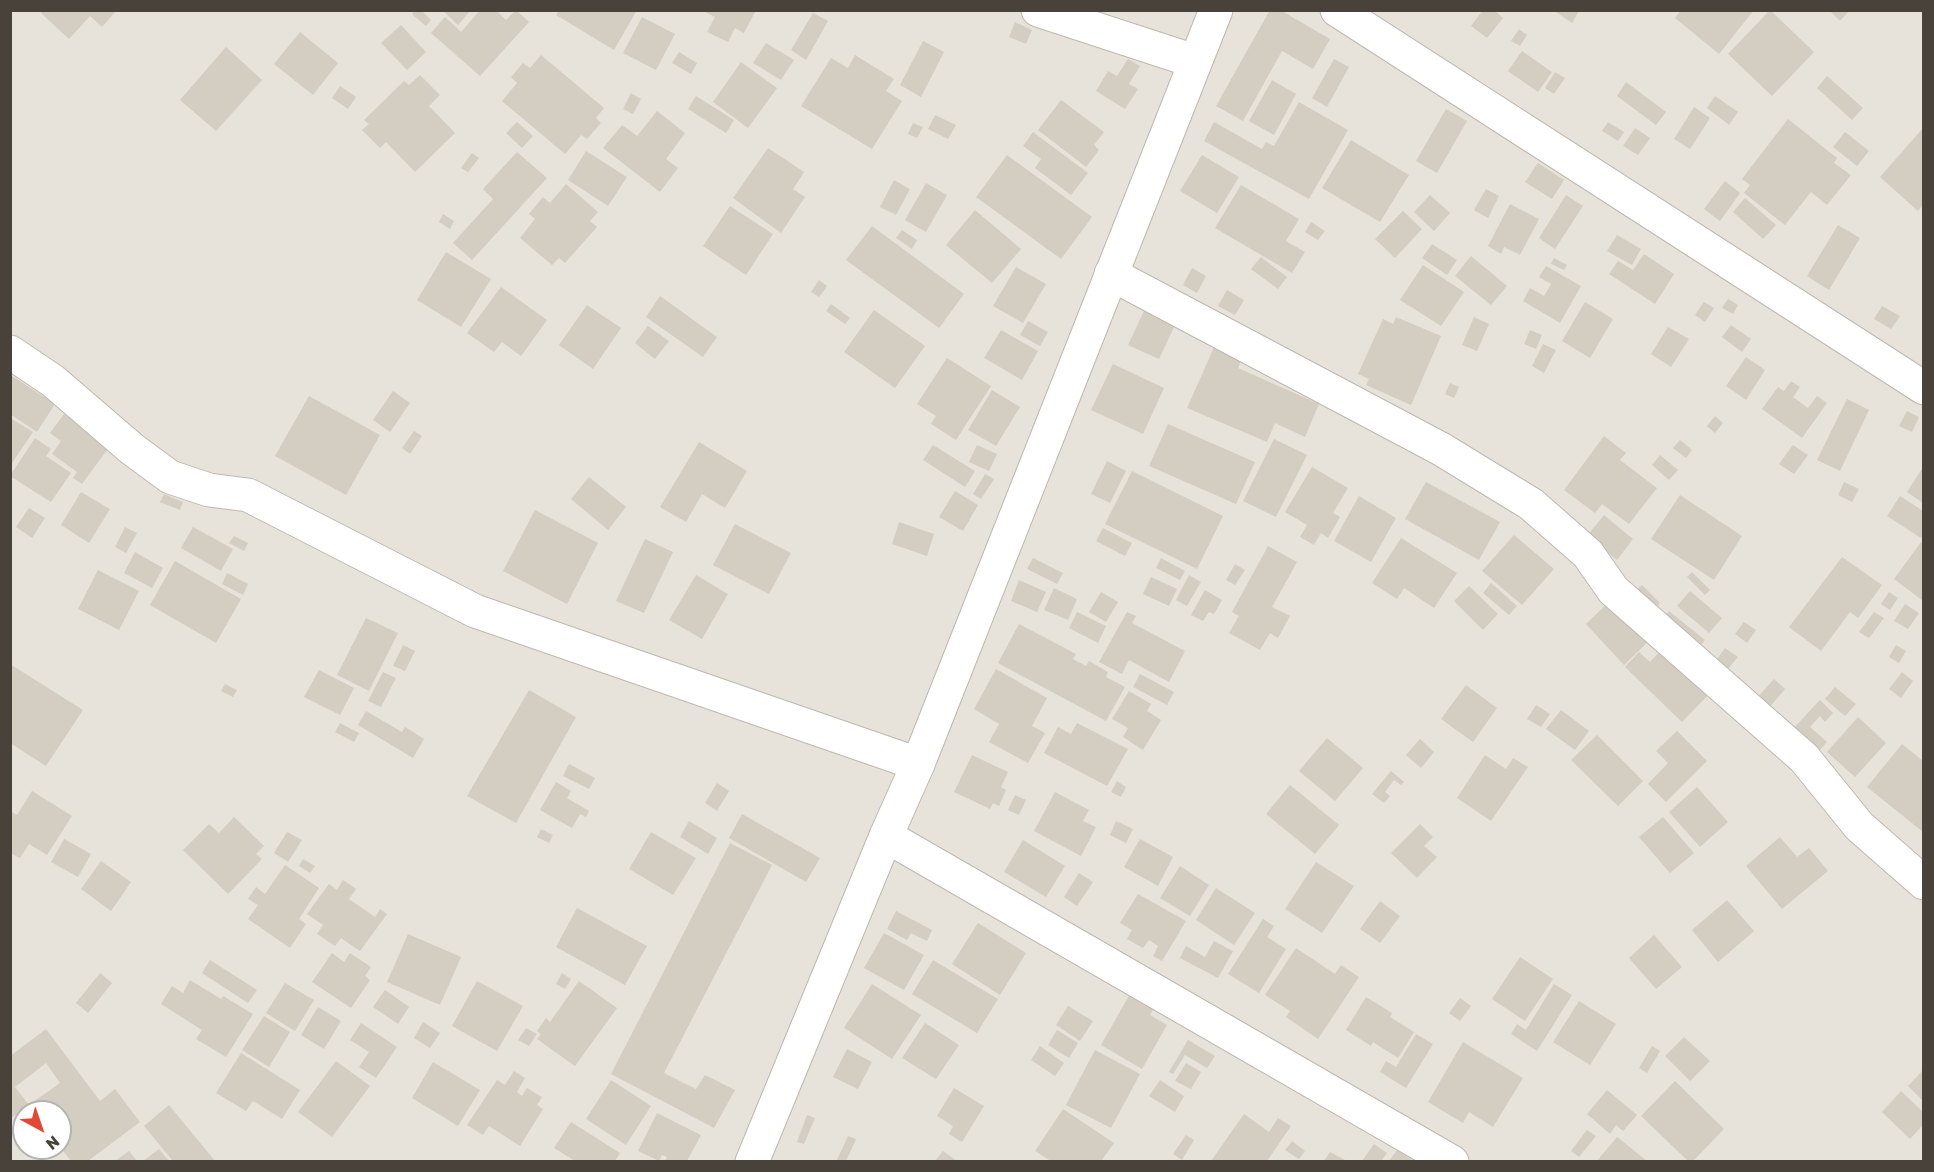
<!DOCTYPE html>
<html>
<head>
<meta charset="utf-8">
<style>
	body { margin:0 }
	#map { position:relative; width:1934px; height:1172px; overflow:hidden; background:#f4f1ec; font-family:Rubik,sans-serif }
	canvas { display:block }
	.frame { position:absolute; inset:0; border:12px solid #48423a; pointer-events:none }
	.north { position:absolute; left:12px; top:1100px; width:60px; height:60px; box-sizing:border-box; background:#fff; border:2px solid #b6b3b0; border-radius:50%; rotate:140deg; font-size:16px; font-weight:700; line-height:24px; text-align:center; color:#48423a }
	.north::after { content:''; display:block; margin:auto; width:21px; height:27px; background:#e24934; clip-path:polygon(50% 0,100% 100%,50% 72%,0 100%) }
</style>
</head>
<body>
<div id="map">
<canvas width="1934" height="1172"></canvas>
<div class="frame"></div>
<div class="north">N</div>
</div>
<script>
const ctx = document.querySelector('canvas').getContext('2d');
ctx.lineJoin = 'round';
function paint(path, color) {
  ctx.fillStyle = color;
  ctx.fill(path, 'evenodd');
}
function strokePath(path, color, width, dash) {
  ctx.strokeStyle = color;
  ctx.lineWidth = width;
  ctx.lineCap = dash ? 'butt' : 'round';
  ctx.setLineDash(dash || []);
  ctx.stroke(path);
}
paint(new Path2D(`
	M10 11H1923V1161H11ZM24 1112H60V1148H24Z`), '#e7e3da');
paint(new Path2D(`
	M43 10H117L102 27 90 16 69 39 41 13Z
	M415 10H421L431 20 426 26 412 14Z
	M442 10H471L458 25Z
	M480 10H496L506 20 516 10 529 22 480 76 431 33 445 17 461 32Z
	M559 10H637L614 50 556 15Z
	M701 10H756L744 33 735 28 728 42 707 32 715 17Z
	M1270 10H1280L1330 39 1313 69 1282 51 1243 121 1216 106Z
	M1483 10H1494L1503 18 1487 38 1471 26Z
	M1553 10H1578L1579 11 1572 23Z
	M1681 10H1754L1719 54 1675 18Z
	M1770 10 1814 52 1772 96 1728 54Z
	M1829 10H1850L1840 21Z
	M813 13 828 21 806 60 791 50Z
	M642 17 675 34 656 70 623 53Z
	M1015 22 1032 30 1026 44 1009 37Z
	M401 25 426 52 407 70 381 43Z
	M1519 29 1527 35 1520 46 1511 41Z
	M300 32 338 63 313 95 274 64Z
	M923 41 944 52 921 97 900 85Z
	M766 43 794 60 781 80 753 63Z
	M226 47 262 80 216 131 180 100Z
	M1522 51 1552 72 1538 92 1508 71Z
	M679 52 697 63 691 74 672 63Z
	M541 55 604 108 596 118 601 123 587 139 581 135 565 154 502 101 517 83 511 77 523 63 530 68Z
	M855 55 894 79 886 91 902 101 872 149 801 106 831 58 848 68Z
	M1128 59 1140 66 1129 84 1138 89 1125 109 1096 91 1108 71 1117 76Z
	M1334 59 1349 67 1327 107 1312 98Z
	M741 62 777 88 748 128 713 102Z
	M1555 72 1565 78 1554 94 1545 88Z
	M420 75 440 95 429 106 455 133 415 172 386 142 380 148 362 130 369 124 364 120 404 81 409 85Z
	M1827 76 1863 108 1852 120 1817 88Z
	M1272 80 1296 94 1274 135 1249 121Z
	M1626 82 1666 112 1656 125 1617 96Z
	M340 86 356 97 348 109 332 98Z
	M631 93 641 99 633 114 623 109Z
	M696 96 734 120 726 133 688 109Z
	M1715 96 1738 112 1729 125 1707 108Z
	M1061 100 1104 132 1094 145 1099 150 1086 167 1038 130Z
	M1299 102 1348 130 1309 199 1204 141 1214 122 1262 149 1266 142 1274 146Z
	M1694 107 1710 118 1690 149 1674 139Z
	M1446 109 1467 121 1437 173 1416 161Z
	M657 111 685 133 666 159 678 168 660 192 603 148 622 125 637 136Z
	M935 115 956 125 948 139 928 129Z
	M1788 119 1837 158 1834 163 1851 175 1827 205 1811 192 1785 225 1744 193 1750 185 1742 179Z
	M517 122 533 136 522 148 506 133Z
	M1608 122 1624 132 1618 141 1602 131Z
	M913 123 923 127 917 138 908 134Z
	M1635 128 1650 138 1638 155 1623 146Z
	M1923 128V205L1918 211 1880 177Z
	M1033 132 1088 173 1071 195 1035 168 1041 159 1023 146Z
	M1845 132 1869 151 1857 166 1833 147Z
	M1351 140 1409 175 1380 222 1322 188Z
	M768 148 804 172 793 189 805 197 781 233 733 198Z
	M586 151 627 177 608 206 568 180Z
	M517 152 547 178 472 260 453 243 493 199 483 189Z
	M472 153 479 158 468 172 461 168Z
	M1007 155 1092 217 1061 259 976 197Z
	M1202 155 1239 177 1217 213 1180 191Z
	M1538 163 1564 180 1552 199 1525 182Z
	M894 180 910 189 896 215 880 207Z
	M1725 181 1740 193 1720 221 1704 209Z
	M926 183 947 195 926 232 905 220Z
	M566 184 598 212 590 221 597 227 565 263 559 258 552 265 520 238 535 219 529 214 543 197 550 203Z
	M1241 185 1299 219 1286 241 1305 252 1292 273 1215 228Z
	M1486 189 1499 196 1488 218 1474 210Z
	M1430 195 1450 213 1434 231 1414 212Z
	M1566 195 1583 206 1555 249 1539 238Z
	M1745 198 1776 225 1763 239 1733 212Z
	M1510 204 1539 219 1520 255 1504 247 1501 254 1488 246Z
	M730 206 773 234 746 275 703 246Z
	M975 210 1021 249 992 283 946 245Z
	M1403 211 1422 229 1395 258 1375 239Z
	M443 214 454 221 450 229 439 222Z
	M1311 222 1325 231 1318 240 1305 232Z
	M1838 225 1860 238 1829 290 1807 276Z
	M872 226 964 294 939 328 846 260Z
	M902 230 917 240 912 249 896 238Z
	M1617 235 1641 249 1632 265 1607 251Z
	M1432 244 1457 260 1447 275 1422 258Z
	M446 252 491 279 461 327 417 300Z
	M1644 254 1674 274 1655 304 1609 274 1618 261 1633 270Z
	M1471 256 1507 286 1491 305 1455 276Z
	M1261 257 1287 277 1278 289 1251 269Z
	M1554 258 1567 265 1564 270 1551 264Z
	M1423 265 1464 292 1441 326 1400 300Z
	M1546 266 1581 286 1560 323 1523 301 1530 288 1544 296 1551 284 1539 277Z
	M1016 267 1046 284 1023 323 993 306Z
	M1192 268 1206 276 1197 293 1183 285Z
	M819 280 827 286 819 297 811 292Z
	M501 287 547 320 521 356 502 342 494 352 467 333Z
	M1227 290 1244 300 1235 315 1218 306Z
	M660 296 717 337 703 357 646 317Z
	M1728 299 1738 305 1733 314 1722 308Z
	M1585 302 1613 319 1590 358 1562 341Z
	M1704 302 1714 308 1705 322 1695 315Z
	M831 304 850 318 845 324 826 311Z
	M587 305 621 328 593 369 559 345Z
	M1882 306 1900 316 1891 329 1874 319Z
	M1145 309 1176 323 1159 359 1128 345Z
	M874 310 925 346 895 388 844 352Z
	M1396 317 1441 336 1411 405 1366 385 1369 379 1358 374 1383 319 1393 324Z
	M1474 317 1489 324 1477 351 1462 345Z
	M1028 321 1048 332 1040 346 1020 335Z
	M1731 325 1751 339 1742 352 1722 337Z
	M648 326 669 341 655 359 635 343Z
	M1668 327 1689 339 1671 367 1651 354Z
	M1001 330 1038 351 1022 380 984 358Z
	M1530 330 1542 335 1536 349 1524 344Z
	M1543 344 1556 350 1544 373 1532 366Z
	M1215 345 1242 358 1238 368 1319 404 1305 437 1275 423 1267 442 1187 408Z
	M1746 357 1765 370 1746 400 1726 386Z
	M947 358 991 386 956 440 931 424 936 416 917 404Z
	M1113 364 1164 388 1143 434 1091 410Z
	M12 376 55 404 37 432 10 414V378Z
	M1791 381 1800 387 1793 397 1808 408 1817 396 1827 403 1802 438 1762 409 1778 387 1784 391Z
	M1450 383 1459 387 1454 398 1445 394Z
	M992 390 1020 407 996 446 968 430Z
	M393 391 410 403 390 432 373 420Z
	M309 396 380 435 346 495 275 456Z
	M1847 399 1869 410 1840 471 1817 460Z
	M1907 411 1919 417 1912 432 1899 426Z
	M64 414 110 446 82 484 73 478 77 472 52 454 61 441 50 433Z
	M1715 416 1723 423 1715 433 1707 426Z
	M10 418 33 432 10 466Z
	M1168 424 1255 462 1236 504 1149 466Z
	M414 431 422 436 410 454 402 448Z
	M1604 436 1626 453 1620 460 1657 488 1629 524 1602 504 1595 513 1564 490Z
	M35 438 51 449 46 456 71 473 51 502 10 476Z
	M1274 439 1307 455 1276 517 1243 501Z
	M1680 440 1692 450 1686 458 1673 448Z
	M699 442 747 471 725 508 702 494 686 522 660 507Z
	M933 445 975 471 965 487 923 460Z
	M977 445 997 454 989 471 969 462Z
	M1793 445 1808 455 1794 474 1779 464Z
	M1660 455 1678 470 1669 480 1652 465Z
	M1107 461 1126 471 1110 503 1091 494Z
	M1312 467 1348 488 1333 513 1340 517 1328 538 1321 533 1314 545 1300 537 1307 525 1285 512Z
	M1923 467V503L1907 492Z
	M1132 471 1223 516 1197 569 1105 524Z
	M985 474 994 479 981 499 973 494Z
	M589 477 626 507 608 530 571 499Z
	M1426 482 1500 522 1479 560 1405 519Z
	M1844 482 1859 489 1852 502 1838 495Z
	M955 491 978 505 963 531 939 517Z
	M81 492 110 509 89 543 61 525Z
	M164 494 183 502 180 510 160 502Z
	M1680 495 1742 536 1714 580 1651 539Z
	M1359 496 1396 518 1371 562 1334 541Z
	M1900 496 1923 511V534L1921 538 1887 516Z
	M29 508 45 518 32 538 16 527Z
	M535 510 598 543 567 604 503 571Z
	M1604 515 1633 539 1617 560 1587 536Z
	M899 522 934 534 927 556 892 544Z
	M735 524 791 553 769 594 713 565Z
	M125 527 137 533 126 553 115 547Z
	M193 527 233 549 221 571 181 548Z
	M1103 528 1132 543 1125 556 1096 541Z
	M1514 535 1554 569 1522 605 1482 571Z
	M234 536 248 543 244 551 229 543Z
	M1401 538 1457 573 1434 608 1404 588 1397 599 1372 583Z
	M645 539 673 552 644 613 616 601Z
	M1921 542 1923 544V601L1894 579Z
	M1268 546 1297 562 1272 607 1290 616 1278 638 1270 633 1260 650 1229 633 1239 616 1232 612Z
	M135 552 163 568 152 588 124 573Z
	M1842 557 1882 585 1858 618 1850 612 1821 651 1789 627Z
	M1033 558 1063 573 1057 584 1027 569Z
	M1161 558 1185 571 1180 580 1156 568Z
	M175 561 241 599 216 643 150 605Z
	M1235 564 1245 570 1235 585 1226 580Z
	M98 570 139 591 119 630 78 609Z
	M1692 572 1710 590 1705 595 1687 577Z
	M227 573 248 584 243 595 222 584Z
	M696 575 728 594 702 639 669 620Z
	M1189 575 1201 582 1187 606 1176 600Z
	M1151 577 1177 589 1169 606 1143 594Z
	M1019 580 1046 592 1037 612 1011 601Z
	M1491 583 1517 606 1509 615 1483 593Z
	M1642 585 1660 603 1651 612 1632 594Z
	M1469 586 1498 614 1483 630 1454 601Z
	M1054 588 1077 599 1068 620 1044 610Z
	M1205 590 1222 600 1214 614 1209 612 1203 621 1191 615Z
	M1690 591 1722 618 1709 633 1677 606Z
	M1101 592 1118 602 1106 622 1089 612Z
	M1889 592 1898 598 1890 610 1881 604Z
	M1612 599 1651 639 1624 665 1586 624Z
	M1905 604 1919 613 1908 629 1894 621Z
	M1669 611 1705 640 1696 652 1660 623Z
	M1077 612 1106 626 1098 643 1069 628Z
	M1127 612 1136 616 1132 623 1185 651 1169 682 1129 660 1122 674 1099 662Z
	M1874 612 1884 618 1869 638 1859 632Z
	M366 618 398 633 369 691 337 675Z
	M1744 622 1756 630 1747 643 1735 634Z
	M1019 624 1076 654 1073 659 1086 666 1089 661 1108 672 1106 677 1125 687 1106 721 998 663Z
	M403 645 415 651 405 671 393 666Z
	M1896 645 1906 651 1899 663 1889 657Z
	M1665 646 1712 691 1682 722 1625 667 1639 652 1650 662Z
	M1725 648 1738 657 1726 671 1715 662Z
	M10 664 83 710 46 766 10 743Z
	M996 669 1047 698 1032 726 1045 733 1028 763 989 742 999 724 974 709Z
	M319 670 354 688 340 715 304 697Z
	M383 672 396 678 381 707 368 701Z
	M1902 672 1913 681 1901 698 1889 689Z
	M1140 674 1174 692 1167 705 1133 687Z
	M1774 679 1785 689 1769 708 1757 698Z
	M225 684 237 690 233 697 221 691Z
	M1466 685 1497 708 1473 742 1441 719Z
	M1835 687 1856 704 1845 716 1825 699Z
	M529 690 576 717 516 823 467 796Z
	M1129 691 1151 704 1147 711 1161 720 1143 750 1123 737 1128 728 1112 719Z
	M1820 700 1833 713 1825 722 1820 716 1810 727 1827 742 1816 754 1791 731Z
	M1536 705 1550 714 1541 727 1527 719Z
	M1561 710 1589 731 1575 750 1546 729Z
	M366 711 402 732 405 727 424 739 413 758 358 725Z
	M1858 717 1886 743 1855 777 1827 752Z
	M340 723 359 733 354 742 335 732Z
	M1077 723 1128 749 1107 786 1044 753 1058 727 1071 734Z
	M1677 731 1707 761 1666 802 1648 784 1668 763 1656 751Z
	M1597 735 1643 781 1618 806 1571 760Z
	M1327 738 1363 768 1335 801 1299 771Z
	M1420 739 1434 752 1421 768 1406 755Z
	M1902 744 1923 761V832L1867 787Z
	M972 755 1008 772 1001 787 1006 790 999 806 993 803 990 809 954 792Z
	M1485 755 1506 769 1513 758 1528 767 1491 821 1457 798Z
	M569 764 595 778 589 789 563 776Z
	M1391 771 1404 782 1401 785 1394 780 1385 792 1390 796 1384 803 1372 794Z
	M1117 781 1126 787 1121 797 1111 792Z
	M556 782 571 791 567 798 589 811 586 817 580 814 572 828 540 810Z
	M717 783 729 791 717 811 705 803Z
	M1290 785 1339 825 1315 854 1266 814Z
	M1697 787 1728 822 1700 847 1669 812Z
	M32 791 72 816 47 855 29 844 20 858 10 853V811L17 815Z
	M1055 792 1089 810 1083 821 1096 827 1081 856 1034 831Z
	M1015 795 1026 800 1019 815 1008 810Z
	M742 814 820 858 806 882 729 838Z
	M234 817 264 846 256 854 262 859 228 894 183 850 209 824 219 833Z
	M1663 817 1694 853 1670 873 1639 837Z
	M689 821 717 838 708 854 680 837Z
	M1116 821 1133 829 1126 843 1110 835Z
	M1420 824 1433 837 1424 846 1437 857 1417 878 1391 853Z
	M541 829 553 835 549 843 537 837Z
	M287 832 302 840 288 862 274 853Z
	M651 832 696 858 673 895 629 869Z
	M1780 837 1797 857 1809 848 1828 871 1782 909 1746 866Z
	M64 839 91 854 78 877 51 862Z
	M1140 839 1173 857 1158 886 1124 867Z
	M1023 840 1065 866 1046 897 1004 872Z
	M730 843 772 865 664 1073 696 1089 705 1075 735 1090 714 1128 611 1074Z
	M303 859 315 866 310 873 299 866Z
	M101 861 131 882 111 911 81 889Z
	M1316 862 1354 886 1322 933 1285 909Z
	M285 865 319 888 299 919 306 924 290 948 248 919 258 905 248 899 256 887 265 894Z
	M1180 866 1209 885 1190 916 1160 898Z
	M1079 873 1093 882 1077 906 1064 897Z
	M343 880 356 889 349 899 375 917 380 909 387 914 360 951 341 938 335 946 317 934 323 925 307 914 329 884 337 890Z
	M1216 888 1255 913 1234 945 1196 920Z
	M1138 894 1186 921 1162 961 1153 956 1158 946 1149 940 1143 948 1127 939 1132 930 1120 923Z
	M1727 900 1754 931 1718 962 1692 930Z
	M1380 901 1400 916 1380 943 1360 929Z
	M577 908 647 946 625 985 556 947Z
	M896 911 932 930 927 941 911 933 907 940 887 929Z
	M1263 919 1274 926 1267 937 1286 949 1259 993 1228 974Z
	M978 923 1026 953 1000 995 952 964Z
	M884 933 924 955 904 990 864 968Z
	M408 934 461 957 440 1005 387 982Z
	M1654 935 1682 967 1656 989 1629 958Z
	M1214 941 1233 951 1218 978 1180 958 1186 946 1205 957Z
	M1296 948 1335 974 1341 965 1359 977 1318 1039 1286 1017 1290 1011 1265 995Z
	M332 953 344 962 350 953 371 967 365 976 370 980 351 1008 312 982Z
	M1520 957 1553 979 1525 1021 1492 999Z
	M210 960 257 990 248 1003 202 973Z
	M933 960 998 999 977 1033 912 994Z
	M100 973 112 983 88 1013 76 1003Z
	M562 973 571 979 565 989 556 984Z
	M190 980 221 999 223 996 253 1014 226 1057 196 1039 202 1030 161 1004 172 986 183 993Z
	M477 981 523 1006 497 1051 452 1026Z
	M579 981 617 1008 575 1066 537 1039 541 1034 537 1031 546 1018 550 1022Z
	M285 983 314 1000 295 1031 266 1013Z
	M872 984 921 1015 892 1059 844 1028Z
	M1554 984 1572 995 1537 1051 1511 1034 1517 1024 1526 1030Z
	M385 990 409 1007 398 1024 373 1007Z
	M1131 992 1155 1006 1150 1015 1167 1025 1142 1069 1101 1045Z
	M1366 997 1392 1013 1390 1017 1414 1032 1398 1058 1373 1042 1371 1046 1346 1030Z
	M1460 998 1471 1006 1460 1021 1449 1013Z
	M1579 1001 1616 1024 1590 1065 1553 1042Z
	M1068 1006 1093 1021 1080 1041 1056 1025Z
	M318 1007 341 1021 324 1049 301 1035Z
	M264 1016 290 1032 269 1067 242 1050Z
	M423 1022 440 1033 430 1048 414 1038Z
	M361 1023 397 1047 376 1078 359 1067 369 1052 350 1040Z
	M925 1023 959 1045 936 1079 902 1058Z
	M526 1028 537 1034 529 1046 518 1040Z
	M46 1029 100 1101 115 1089 140 1122 88 1161H71L60 1147V1112H34L29 1105 60 1083 46 1063 15 1087 29 1105 10 1119V1056Z
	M1057 1030 1078 1043 1069 1058 1048 1045Z
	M1416 1034 1433 1044 1406 1088 1380 1072 1386 1061 1396 1067Z
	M1684 1037 1710 1061 1690 1081 1665 1056Z
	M1188 1040 1215 1056 1207 1068 1185 1055 1173 1074 1169 1072Z
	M1463 1042 1523 1078 1493 1127 1469 1112 1463 1123 1428 1102Z
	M1040 1046 1064 1063 1055 1076 1031 1060Z
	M1652 1046 1660 1051 1647 1073 1639 1068Z
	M847 1049 872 1062 858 1089 833 1077Z
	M1095 1050 1140 1074 1111 1128 1066 1105Z
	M241 1053 300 1090 282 1119 253 1101 246 1111 216 1093Z
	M336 1061 370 1086 332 1137 298 1112Z
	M433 1062 480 1090 458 1126 412 1098Z
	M1186 1063 1201 1072 1191 1089 1175 1081Z
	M1923 1070V1101L1908 1086Z
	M514 1071 525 1078 517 1092 522 1096 527 1088 542 1097 537 1105 543 1109 520 1146 489 1126 483 1135 467 1125 497 1080 505 1085Z
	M611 1080 651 1106 626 1145 586 1119Z
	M1160 1080 1184 1096 1175 1112 1149 1096Z
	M1675 1081 1724 1129 1693 1161H1688L1641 1116Z
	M954 1088 984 1106 962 1142 949 1134 953 1126 937 1116Z
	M1607 1090 1637 1115 1623 1131 1616 1125 1610 1134 1587 1114Z
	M1901 1091 1923 1112V1125L1910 1139 1882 1112Z
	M169 1105 215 1161H173L144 1126Z
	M1063 1109 1114 1143 1101 1161H1051L1035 1151Z
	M657 1113 701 1135 687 1161H665L667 1157 662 1155 659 1161 638 1151Z
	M1244 1114 1269 1132 1278 1118 1291 1126 1267 1161H1211Z
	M807 1115 815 1118 804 1144 797 1142Z
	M571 1122 620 1153 615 1161H575L554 1148Z
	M1587 1130 1596 1136 1579 1157 1571 1151Z
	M1186 1135 1194 1140 1182 1160 1173 1154Z
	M848 1136 856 1139 846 1161H840L837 1160Z
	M1617 1137 1647 1161H1597Z
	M1292 1141 1305 1151 1299 1159 1285 1150Z
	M1374 1144 1387 1153 1381 1161H1362Z
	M159 1149 169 1161H143Z
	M1397 1150 1414 1161H1389Z
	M129 1151 137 1161H115Z
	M943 1151 957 1161H935Z
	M1330 1152 1347 1161H1324Z`), '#d4cdc2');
const minor = new Path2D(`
	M1038 10 1194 61
	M1337 10 1924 388
	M1111 274 1441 449 1531 504 1588 554 1613 590 1804 758 1859 826 1924 883
	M10 352 53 381 132 449 170 477 209 490 248 495 475 611 918 764
	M886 836 1452 1162`);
const tertiary = new Path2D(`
	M752 1162 886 836 918 764 1216 10`);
strokePath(minor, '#bfb8af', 35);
strokePath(tertiary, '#bfb8af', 35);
strokePath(minor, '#fff', 33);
strokePath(tertiary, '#fff', 33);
</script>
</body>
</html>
